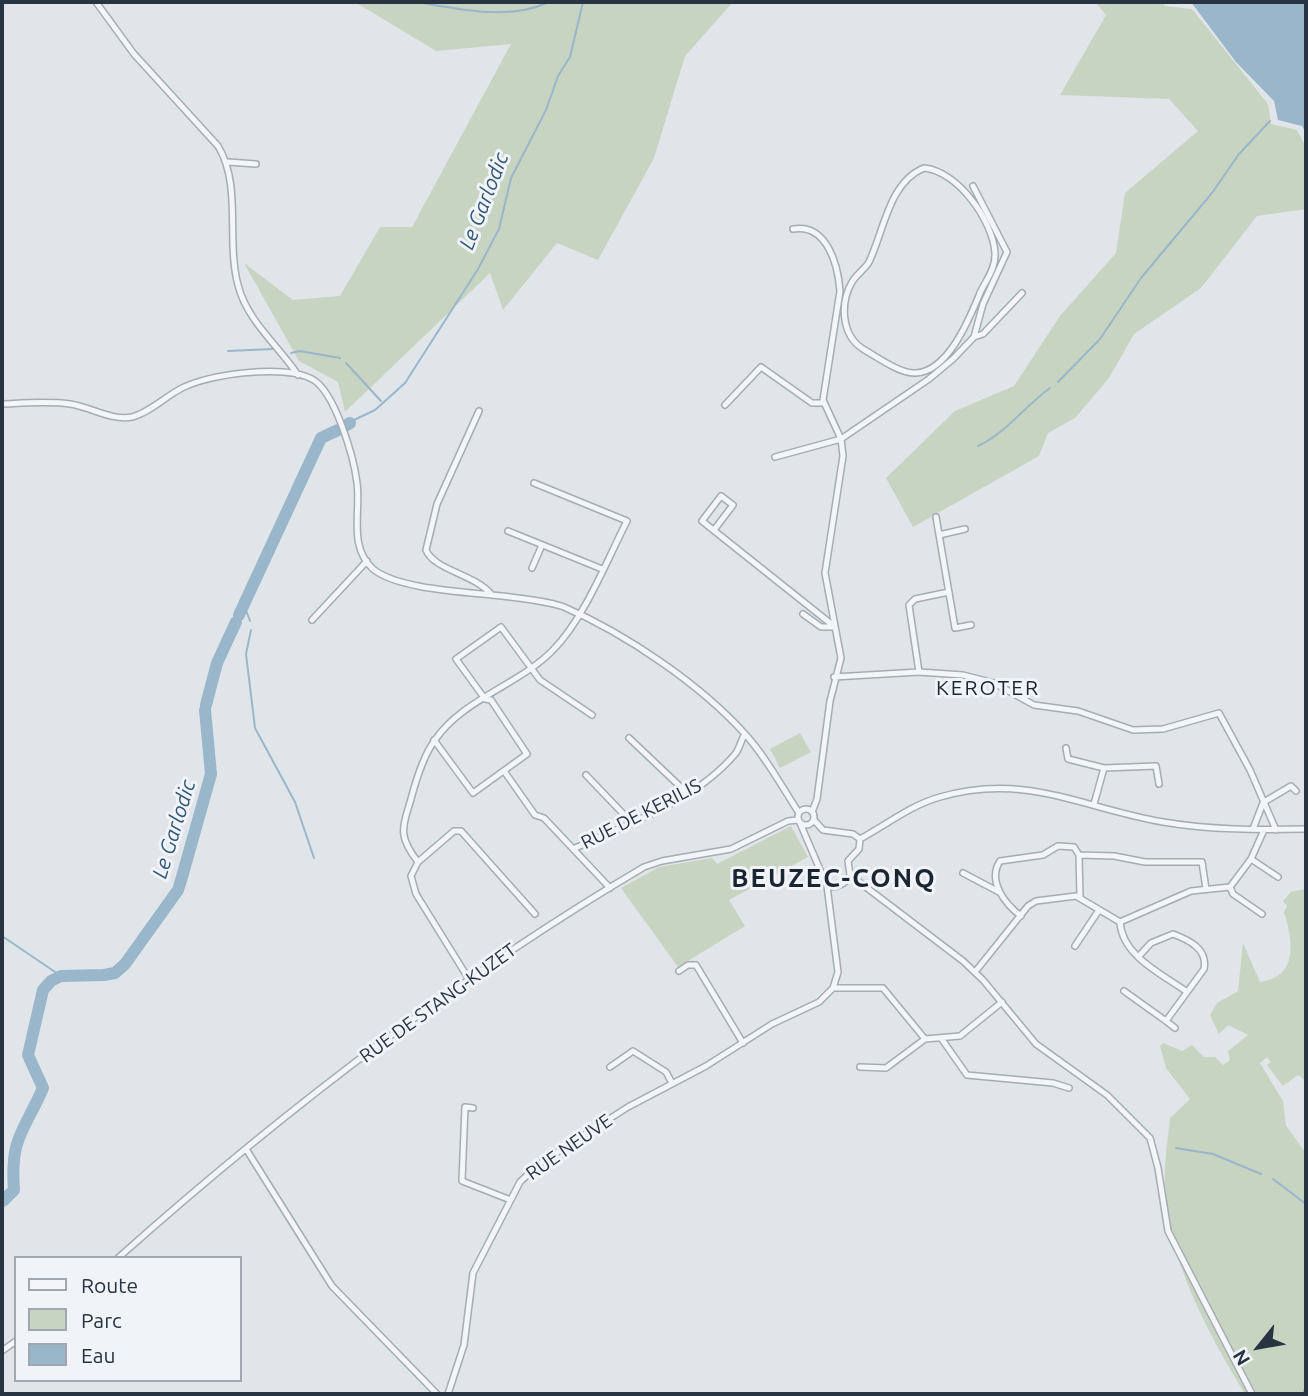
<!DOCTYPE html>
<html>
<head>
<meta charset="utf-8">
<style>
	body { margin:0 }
	#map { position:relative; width:1308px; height:1396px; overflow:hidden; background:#e0e5e9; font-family:Ubuntu,sans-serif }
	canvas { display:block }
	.frame { position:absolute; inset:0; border:4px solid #283441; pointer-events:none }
	.legend { position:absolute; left:14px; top:1256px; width:228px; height:126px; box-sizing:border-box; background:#f0f3f7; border:2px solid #a0a7ae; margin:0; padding:9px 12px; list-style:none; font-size:21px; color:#283441 }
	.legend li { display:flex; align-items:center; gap:14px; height:35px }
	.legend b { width:35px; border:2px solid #a0a7ae }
	.north { position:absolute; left:1224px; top:1312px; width:70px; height:70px; -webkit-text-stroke:5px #f0f3f7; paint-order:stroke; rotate:239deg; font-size:19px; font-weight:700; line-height:28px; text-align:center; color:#283441 }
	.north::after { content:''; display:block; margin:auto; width:24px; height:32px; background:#283441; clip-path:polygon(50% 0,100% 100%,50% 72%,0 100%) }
</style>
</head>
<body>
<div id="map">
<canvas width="1308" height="1396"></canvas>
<div class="frame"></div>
<ul class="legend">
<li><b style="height:9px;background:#f3f5f8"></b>Route</li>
<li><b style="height:19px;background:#c7d4c1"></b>Parc</li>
<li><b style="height:19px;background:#9ab6ca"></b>Eau</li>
</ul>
<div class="north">N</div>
</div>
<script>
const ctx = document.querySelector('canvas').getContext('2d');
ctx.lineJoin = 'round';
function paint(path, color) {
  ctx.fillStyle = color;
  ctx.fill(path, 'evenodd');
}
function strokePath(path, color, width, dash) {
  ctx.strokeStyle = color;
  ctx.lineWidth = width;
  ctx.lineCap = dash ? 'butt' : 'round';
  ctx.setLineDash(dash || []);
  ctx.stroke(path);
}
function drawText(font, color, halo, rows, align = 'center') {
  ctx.font = font + ' Ubuntu,sans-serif';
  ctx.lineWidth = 6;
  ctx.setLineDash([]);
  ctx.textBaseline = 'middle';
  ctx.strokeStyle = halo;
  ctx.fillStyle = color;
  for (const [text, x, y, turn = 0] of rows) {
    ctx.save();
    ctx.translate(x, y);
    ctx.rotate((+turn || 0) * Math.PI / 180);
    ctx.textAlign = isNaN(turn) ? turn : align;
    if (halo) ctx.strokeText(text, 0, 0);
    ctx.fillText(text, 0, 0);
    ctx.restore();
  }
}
paint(new Path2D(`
	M355 2H733L685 56 654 158 598 260 557 243 503 310 490 273 345 412 338 382 299 361 244 263 293 300 340 296 380 227H412L511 44 436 51Z
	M1095 2H1162L1165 6 1192 9 1268 104 1271 124 1297 130 1306 147V209L1257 216 1201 288 1134 334 1109 378 1075 418 1048 433 1039 456 913 527 886 478 955 411 1014 386 1060 316 1116 253 1125 193 1198 131 1169 99 1060 95 1106 15Z
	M800 733 811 752 780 768 770 749Z
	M791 826 808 857 729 900 745 926 678 967 621 888 659 867 712 858 717 864Z
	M1305 889 1306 1081 1298 1075 1283 1086 1267 1065 1271 1062 1267 1057 1260 1063 1283 1101 1286 1126 1306 1153V1394H1245C1207 1331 1167 1259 1165 1183 1164 1162 1168 1140 1170 1118L1190 1099 1166 1068 1160 1046 1163 1043 1182 1051 1192 1045 1204 1057H1215L1223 1065 1230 1060 1228 1051 1248 1035 1228 1025 1219 1034 1210 1015 1217 1003 1238 991 1243 943 1260 982C1299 977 1293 940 1284 912L1287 906 1283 901 1291 892Z`), '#c7d4c1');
paint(new Path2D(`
	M1191 2H1306V133L1302 126 1278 120 1274 101 1236 62Z`), '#9ab6ca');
strokePath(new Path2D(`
	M417 2C459 9 509 21 549 2
	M228 351 273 349
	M291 353 300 351 340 358
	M346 363 381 401
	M1058 382 1100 339 1141 278 1212 193 1239 154 1270 121
	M354 420 375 410 405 383 478 269 499 229 511 178 546 110 558 76 570 57 583 2
	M978 446C1006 433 1025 406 1050 388
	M244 605 250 621
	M251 630 246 654 255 728 295 802 314 858
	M2 936 61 976
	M1176 1148 1213 1154 1261 1174
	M1273 1179 1306 1204
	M1303 1394 1306 1386`), '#9ab6ca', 2);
strokePath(new Path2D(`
	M345 426 350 423
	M239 615 321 438 338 430
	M206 705 217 663 236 622
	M3 1201 14 1190C10 1137 24 1132 43 1088L28 1055 43 990 51 981 61 976 104 975 115 973 125 964 178 890 182 877 211 774 205 710`), '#9ab6ca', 12);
const street = new Path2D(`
	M96 2 134 54 218 146C242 185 226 240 238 285 247 321 278 345 298 375
	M228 162 256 164
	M924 168C958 171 993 221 995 253 996 268 986 280 980 293 970 317 949 371 916 373 900 374 877 357 863 349 841 335 840 303 852 282 857 274 865 269 869 262 884 231 889 182 924 168Z
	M793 229C827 223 838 265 840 291L823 400 841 439 843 456 825 573 841 658 830 701 817 799 812 812
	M974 337 983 334 1022 293
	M2 404C25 403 47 401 70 404 91 407 111 421 132 417 149 413 166 396 182 388 211 374 283 364 312 379 335 391 354 458 357 483 361 511 348 547 373 569 401 592 482 592 518 598 532 600 550 602 564 607 626 634 700 684 745 734 766 757 782 787 799 813
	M725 405 761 367 812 403H824
	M479 411 437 504 426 550C434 570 474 574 491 594
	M775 457 841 439 929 379 953 359 974 337 983 304 1007 252 973 186
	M936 517 955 628 971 625
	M714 530 733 505 721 496 702 521 835 627
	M508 531 602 569
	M939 535 965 529
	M532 568 542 545
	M803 614 821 627H835
	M312 620 367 561
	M919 672 909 605 915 599 949 592
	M834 677 919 672 963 675 994 683 1034 705 1078 711 1133 730 1163 729 1219 713 1250 770 1276 830
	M629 738 688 794
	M434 740 473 793 527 754 491 700 485 699 456 659 501 627 540 680 592 715
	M1066 748 1068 759 1104 768 1156 766 1159 784
	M504 771 535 815 544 818 610 888
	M586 775 631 822
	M1264 802 1291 786 1296 791
	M1094 804 1104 768
	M798 817a8 8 0 1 1 16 0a8 8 0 1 1-16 0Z
	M814 820 823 830 853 834 860 839
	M1253 829 1263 803
	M860 839C886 825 911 805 940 797 1025 772 1082 808 1163 822 1210 830 1258 830 1306 829
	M573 849C629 823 695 802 736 753 740 747 741 740 745 734
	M1079 855 1114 856 1145 862H1202L1206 889
	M1251 859 1278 877
	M418 862C398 836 402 829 411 799 416 780 423 756 435 740 463 699 519 685 553 650 584 619 607 560 627 521L534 483
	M963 873 999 892
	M850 875 963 961 983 980 1036 1044 1107 1095 1150 1138 1158 1168 1168 1231 1252 1394
	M850 875 848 861 859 849 860 839
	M827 886C836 889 847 883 850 875
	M1230 887 1233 894 1262 914
	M1021 916C1005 904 987 881 1000 861L1043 855 1058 846 1074 847 1079 855 1080 897
	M1120 922 1191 891 1230 887 1251 859 1264 830
	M1120 922C1122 956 1162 974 1187 992
	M1075 946 1099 910
	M1139 956 1151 943 1173 934C1189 940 1208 949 1204 969L1166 1021 1175 1028
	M679 971 688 965H696L743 1043
	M975 972 1028 906 1036 901 1076 896 1120 922
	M470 981 416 894 411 876 418 862 454 831H461L535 914
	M833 988H883L925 1039
	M1124 991 1166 1021
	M941 1038 967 1075 1053 1083 1069 1088
	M610 1067 633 1051 666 1072 672 1083
	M860 1067 886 1068 925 1039 960 1036 1002 1002
	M473 1108 465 1107 462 1181 508 1199
	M246 1149 332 1286 437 1394
	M118 1258C281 1113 456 978 644 867L662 861 731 849 788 821 798 820
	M2 1351 16 1341
	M448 1394 464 1345 473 1273 520 1182 539 1164 628 1107 706 1066 772 1024 819 1002 833 988 838 972 827 886 800 823`);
strokePath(street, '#a5acb3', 8);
strokePath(street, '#f3f5f8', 5);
drawText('19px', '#283441', '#f0f3f7', [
	["RUE DE KERILIS",641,814,-27],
	["RUE DE STANG-KUZET",438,1003,-36],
	["RUE NEUVE",569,1147,-35]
]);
drawText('italic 21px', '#315676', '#f0f3f7', [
	["Le Garlodic",484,201,-69],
	["Le Garlodic",174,829,-73]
]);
ctx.letterSpacing = '2px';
drawText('21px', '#1a2532', '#f0f3f7', [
	["KEROTER",988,688]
]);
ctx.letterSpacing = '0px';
ctx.letterSpacing = '2px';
drawText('bold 26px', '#1a2532', '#f0f3f7', [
	["BEUZEC-CONQ",834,878]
]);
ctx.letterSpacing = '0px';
</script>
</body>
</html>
